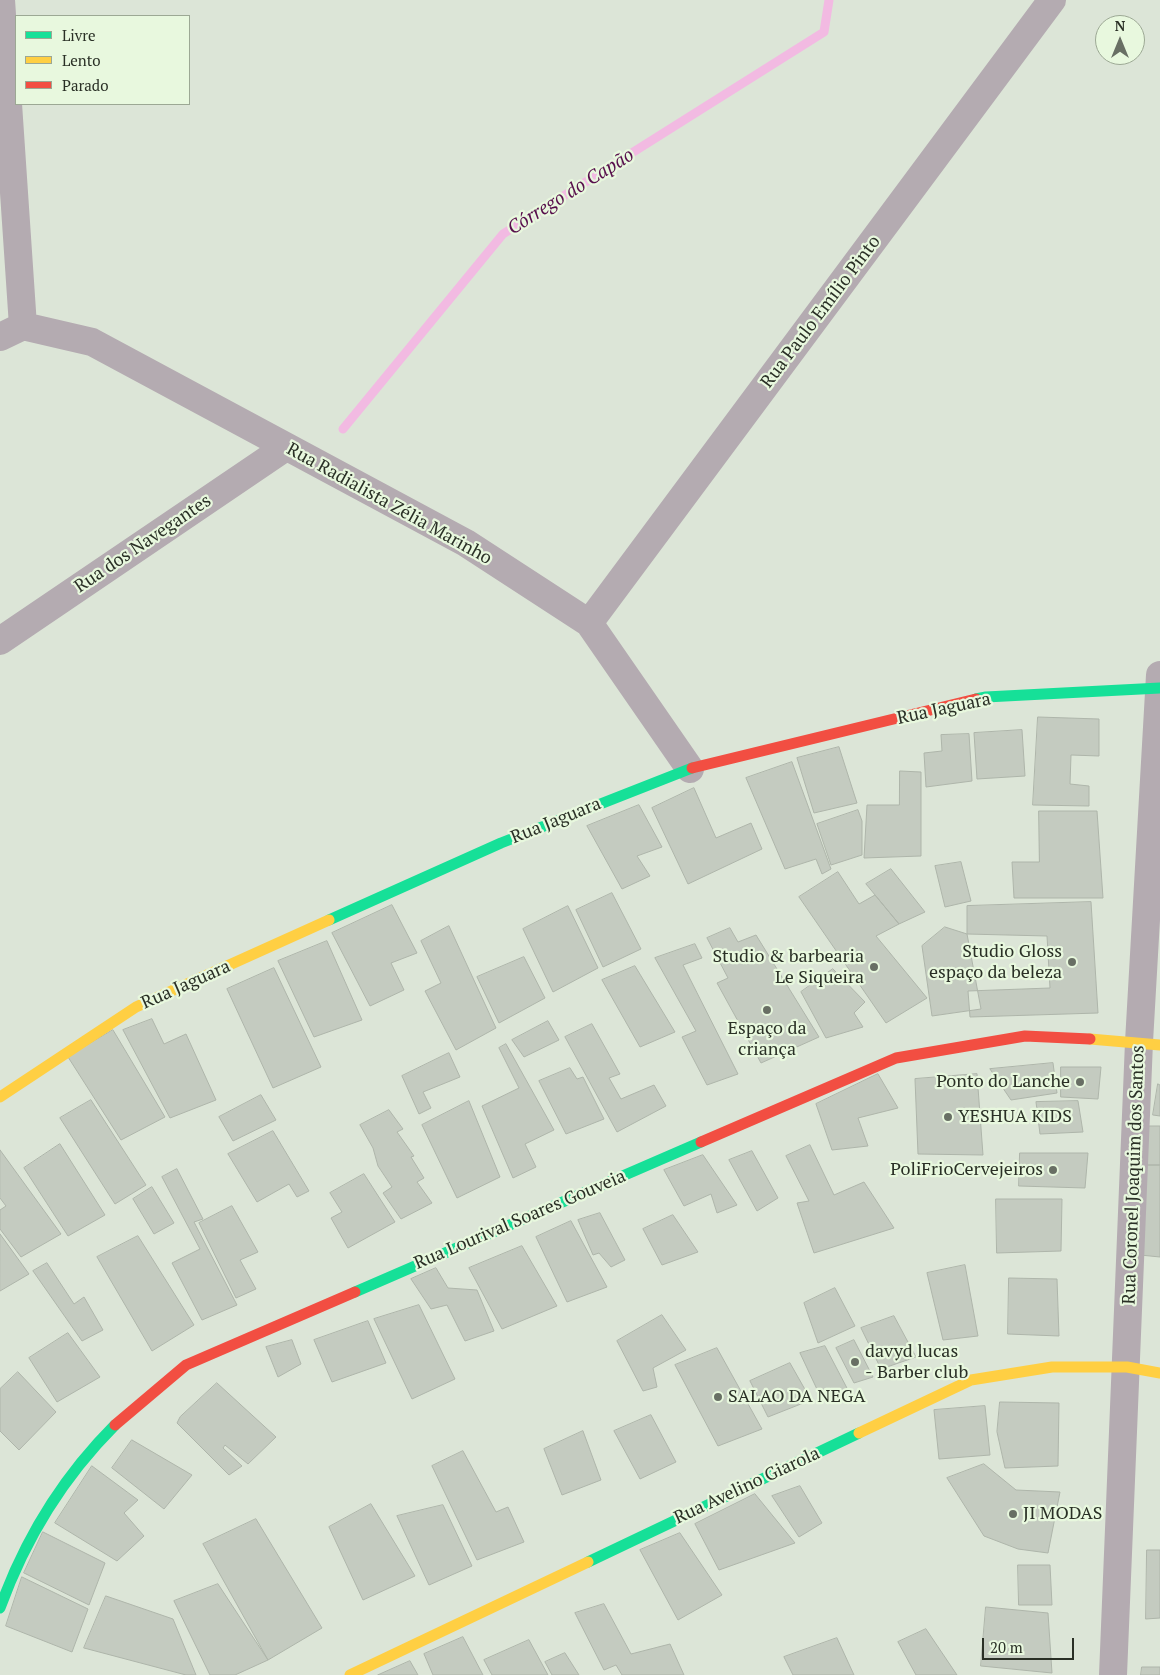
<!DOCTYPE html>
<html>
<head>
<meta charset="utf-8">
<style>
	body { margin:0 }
	#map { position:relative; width:1160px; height:1675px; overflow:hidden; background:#dce5d7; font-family:"PT Serif",serif }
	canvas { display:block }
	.legend { position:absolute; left:15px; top:15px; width:175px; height:90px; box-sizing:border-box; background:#e8f8de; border:1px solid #9ca894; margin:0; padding:6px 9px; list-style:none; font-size:15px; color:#2a3026 }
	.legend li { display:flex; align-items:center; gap:10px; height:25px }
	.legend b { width:25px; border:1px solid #9ca894 }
	.north { position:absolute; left:1095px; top:15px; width:50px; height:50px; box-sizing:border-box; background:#e8f8de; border:1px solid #9ca894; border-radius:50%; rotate:0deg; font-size:14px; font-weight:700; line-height:20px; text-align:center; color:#2a3026 }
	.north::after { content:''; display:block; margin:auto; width:18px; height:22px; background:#686f64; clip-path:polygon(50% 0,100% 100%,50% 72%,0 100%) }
	.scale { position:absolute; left:982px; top:1638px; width:92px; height:22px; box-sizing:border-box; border:2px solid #2a3026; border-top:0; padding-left:6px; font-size:15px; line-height:18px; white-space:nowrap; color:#2a3026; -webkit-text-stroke:4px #e8f8de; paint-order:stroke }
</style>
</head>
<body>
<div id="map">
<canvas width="1160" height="1675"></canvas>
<ul class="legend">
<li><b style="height:6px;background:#16e098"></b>Livre</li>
<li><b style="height:6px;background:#ffcf43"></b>Lento</li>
<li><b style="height:6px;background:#f24e42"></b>Parado</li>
</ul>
<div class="north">N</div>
<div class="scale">20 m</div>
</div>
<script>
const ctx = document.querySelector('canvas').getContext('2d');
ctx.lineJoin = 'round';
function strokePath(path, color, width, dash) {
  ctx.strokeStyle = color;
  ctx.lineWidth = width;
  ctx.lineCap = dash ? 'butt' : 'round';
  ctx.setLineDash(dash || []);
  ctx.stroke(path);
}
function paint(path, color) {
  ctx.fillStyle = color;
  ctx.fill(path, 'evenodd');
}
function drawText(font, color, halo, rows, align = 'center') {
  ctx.font = font + ' "PT Serif",serif';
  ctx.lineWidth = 4.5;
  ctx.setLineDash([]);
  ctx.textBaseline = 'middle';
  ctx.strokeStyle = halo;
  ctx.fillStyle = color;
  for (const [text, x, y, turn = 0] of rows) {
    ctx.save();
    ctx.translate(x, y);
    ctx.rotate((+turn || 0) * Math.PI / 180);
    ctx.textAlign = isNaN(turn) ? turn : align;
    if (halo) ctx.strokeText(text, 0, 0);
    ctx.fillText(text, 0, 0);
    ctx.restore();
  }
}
strokePath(new Path2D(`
	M343 429 503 234 824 32 829 0`), '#f2bae2', 9);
const building = new Path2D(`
	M1038 717 1099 719V756L1071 755 1070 784 1089 786V806L1033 805Z
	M1022 730 1025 776 977 779 974 733Z
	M969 734 972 781 926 787 924 753 942 751 941 735Z
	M839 747 857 803 814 813 797 758Z
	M792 762 831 869 822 874 816 859 785 869 746 778Z
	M900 771 921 772V856L864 858 867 805H899Z
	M694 788 716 838 751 823 762 849 688 884 652 808Z
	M639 805 662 847 637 856 650 876 622 889 587 826Z
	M858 810 862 821V855L831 865 817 824Z
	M1039 811H1097L1103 898H1014L1012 862H1039Z
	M961 862 971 901 945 907 935 866Z
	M891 869 925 912 899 924 866 884Z
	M838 872 859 904 875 895 899 924 876 936 927 998 886 1023 799 897Z
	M612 893 641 949 603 967 576 910Z
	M1091 902 1098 1013 970 1017 968 991 1050 988 1047 936 967 934V906Z
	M392 905 417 953 391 963 404 990 370 1006 332 933Z
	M568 906 598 968 553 992 523 929Z
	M449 926 496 1028 456 1050 425 991 441 983 421 941Z
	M945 927 967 934 981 1009 932 1016 922 946Z
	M730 928 738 942 756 935 819 1037 761 1063 717 983 728 978 707 938Z
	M327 941 362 1020 314 1037 278 961Z
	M695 944 702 958 683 965 738 1074 707 1085 682 1037 696 1031 655 958Z
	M524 957 545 998 499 1023 477 977Z
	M635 966 675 1032 640 1047 602 980Z
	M274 968 321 1067 273 1088 227 989Z
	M833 969 865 1002 854 1013 863 1027 826 1038 801 992Z
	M152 1019 164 1044 186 1034 216 1100 170 1118 123 1030Z
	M548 1021 559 1040 524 1057 512 1040Z
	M592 1024 620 1074 609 1078 621 1099 654 1085 666 1106 617 1132 565 1037Z
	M113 1030 165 1117 121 1140 68 1057Z
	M506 1044 554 1130 525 1144 536 1167 513 1178 482 1106 519 1088 499 1048Z
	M449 1053 460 1077 423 1092 431 1108 419 1114 402 1076Z
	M1053 1063 1057 1093 1011 1100 990 1069Z
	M1061 1067H1101L1098 1099 1061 1097Z
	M570 1068 577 1079 583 1077 604 1119 566 1134 539 1081Z
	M878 1074 898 1108 858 1118 868 1146 832 1150 816 1104Z
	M977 1074 983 1155 918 1154 915 1079Z
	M1158 1084 1160 1085V1116L1153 1115Z
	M261 1095 276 1120 233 1141 219 1117Z
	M91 1100 146 1185 115 1204 60 1118Z
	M469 1101 500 1177 457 1198 422 1125Z
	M1078 1101 1083 1132 1040 1134 1036 1102Z
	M389 1110 403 1129 397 1132 414 1156 411 1157 424 1178 417 1182 432 1203 401 1219 383 1193 392 1187 378 1166 373 1148 360 1125Z
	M1141 1126H1160V1165H1140Z
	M273 1131 309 1191 297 1197 289 1184 257 1202 228 1154Z
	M60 1144 105 1215 68 1236 24 1168Z
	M810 1145 834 1195 864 1182 894 1228 814 1253 797 1203 809 1201 786 1156Z
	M0 1150 61 1234 21 1257 0 1229V1210L6 1206 0 1198Z
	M752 1151 778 1198 757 1211 729 1160Z
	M1020 1153H1088L1085 1188 1019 1186Z
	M703 1155 737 1205 717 1213 711 1194 684 1206 664 1170Z
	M1140 1165H1160V1257L1140 1255Z
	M177 1169 203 1219 194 1222 237 1305 202 1320 172 1263 200 1249 162 1177Z
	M364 1174 395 1222 348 1248 331 1218 342 1212 330 1193Z
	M152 1187 174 1223 154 1234 133 1199Z
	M996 1199H1062L1061 1251 997 1253Z
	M232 1206 258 1252 240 1260 256 1289 236 1298 199 1223Z
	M600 1213 625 1260 611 1267 599 1253 593 1255 578 1220Z
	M673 1215 698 1252 662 1265 643 1229Z
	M571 1221 607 1287 567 1302 536 1237Z
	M0 1234 29 1274 0 1291Z
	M138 1236 194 1325 152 1351 97 1257Z
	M522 1246 557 1306 502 1329 469 1268Z
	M47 1263 74 1304 84 1297 103 1330 82 1341 33 1271Z
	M965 1265 978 1336 943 1340 927 1273Z
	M436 1268 448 1288 477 1290 494 1331 465 1341 447 1305 431 1309 411 1279Z
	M1009 1278 1057 1279 1059 1336 1008 1334Z
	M835 1288 855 1326 818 1343 804 1303Z
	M419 1305 455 1379 412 1399 374 1319Z
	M662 1315 686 1350 653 1368 657 1387 643 1391 617 1341Z
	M894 1316 916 1357 881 1369 861 1328Z
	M368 1321 386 1363 332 1382 314 1340Z
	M68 1333 100 1377 57 1402 29 1358Z
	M292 1340 301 1364 278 1377 266 1347Z
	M854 1340 873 1377 854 1383 836 1348Z
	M825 1346 848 1390 822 1400 800 1353Z
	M717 1348 762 1429 718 1446 675 1365Z
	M790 1363 811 1400 768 1417 750 1381Z
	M18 1372 56 1412 19 1450 0 1431V1389Z
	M217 1383 276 1437 248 1464 225 1445 223 1448 242 1466 229 1475 177 1423 180 1417Z
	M1000 1402 1059 1403 1058 1466 1005 1468 997 1432Z
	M985 1406 990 1455 939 1459 934 1410Z
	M651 1415 676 1462 640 1479 614 1431Z
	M583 1431 601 1480 562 1495 544 1449Z
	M132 1440 192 1475 164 1509 112 1468Z
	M463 1451 496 1512 508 1507 524 1542 477 1560 432 1466Z
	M984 1464 1016 1490 1060 1492 1048 1553 1018 1549 984 1536 947 1478Z
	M92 1466 138 1500 124 1513 144 1536 117 1561 55 1523Z
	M800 1486 822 1523 799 1537 772 1496Z
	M755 1494 795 1543 719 1570 695 1524Z
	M371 1504 415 1576 363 1600 329 1527Z
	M443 1505 472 1566 429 1585 397 1516Z
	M256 1519 322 1628 268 1660 203 1544Z
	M43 1532 105 1563 89 1605 24 1573Z
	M680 1533 722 1595 678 1620 640 1550Z
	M1147 1550H1160V1618L1146 1619Z
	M1018 1565H1050L1052 1605H1019Z
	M22 1577 88 1609 72 1652 6 1626Z
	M218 1584 268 1660 235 1675H210L174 1601Z
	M106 1596 173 1619 196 1675H186L84 1648Z
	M604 1604 631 1654 670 1644 684 1675H622L616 1665 604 1670 575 1613Z
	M986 1607 1048 1613 1052 1673 981 1666Z
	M926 1629 957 1675H916L898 1642Z
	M463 1637 483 1675H433L424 1654Z
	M837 1638 854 1675H793L784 1657Z
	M529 1640 548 1675H492L484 1660Z
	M565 1653 579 1675H552L545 1662Z
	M410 1661 418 1675H378Z
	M1142 1667H1160V1675H1141Z`);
paint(building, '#c4cbc0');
strokePath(building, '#aeb5aa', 1);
strokePath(new Path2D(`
	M1 0 23 326
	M23 326 92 342 466 543 589 623 690 769
	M0 337 23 326
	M589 623 1052 0
	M0 641 286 447
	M1113 1675 1139 1042 1160 675`), '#b4abb1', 28);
strokePath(new Path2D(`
	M976 699 986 697 1160 688
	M329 920 501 843 692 768
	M355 1292 701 1142
	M588 1562 859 1433
	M0 1608C25 1539 63 1477 115 1425`), '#16e098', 11);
strokePath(new Path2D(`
	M1090 1039 1160 1045
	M0 1097 136 1007 329 920
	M859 1433 971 1380 1052 1367H1127L1160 1373
	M350 1675 588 1562`), '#ffcf43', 11);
strokePath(new Path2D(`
	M692 768 976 699
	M701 1142 896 1058 1025 1036 1090 1039
	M115 1425 186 1365 355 1292`), '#f24e42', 11);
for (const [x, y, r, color] of [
	[1072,962,5,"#686f64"],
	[874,967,5,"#686f64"],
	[767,1010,5,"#686f64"],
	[1080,1082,5,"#686f64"],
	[948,1117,5,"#686f64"],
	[1053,1170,5,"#686f64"],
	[855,1362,5,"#686f64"],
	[718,1397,5,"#686f64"],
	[1013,1514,5,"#686f64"]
]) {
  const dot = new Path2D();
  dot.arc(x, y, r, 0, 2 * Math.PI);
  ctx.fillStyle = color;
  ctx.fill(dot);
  strokePath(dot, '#e8f8de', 2);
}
drawText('18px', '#2a3026', '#e8f8de', [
	["Rua Paulo Emílio Pinto",821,312,-53],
	["Rua Radialista Zélia Marinho",389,504,29],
	["Rua dos Navegantes",143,544,-34],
	["Rua Jaguara",944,709,-12],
	["Rua Jaguara",556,821,-22],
	["Rua Jaguara",186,985,-24],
	["Rua Coronel Joaquim dos Santos",1134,1175,-88],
	["Rua Lourival Soares Gouveia",520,1220,-23],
	["Rua Avelino Giarola",747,1486,-25]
]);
drawText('18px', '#2a3026', '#e8f8de', [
	["Studio Gloss",1062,952],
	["espaço da beleza",1062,973],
	["Studio & barbearia",864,957],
	["Le Siqueira",864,978],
	["Espaço da",767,1029,"center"],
	["criança",767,1050,"center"],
	["Ponto do Lanche",1070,1082],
	["YESHUA KIDS",958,1117,"left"],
	["PoliFrioCervejeiros",1043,1170],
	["davyd lucas",865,1352,"left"],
	["- Barber club",865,1373,"left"],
	["SALAO DA NEGA",728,1397,"left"],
	["JI MODAS",1023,1514,"left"]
], 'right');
drawText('italic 19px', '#580f4c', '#e8f8de', [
	["Córrego do Capão",571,192,-32]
]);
</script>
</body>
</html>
